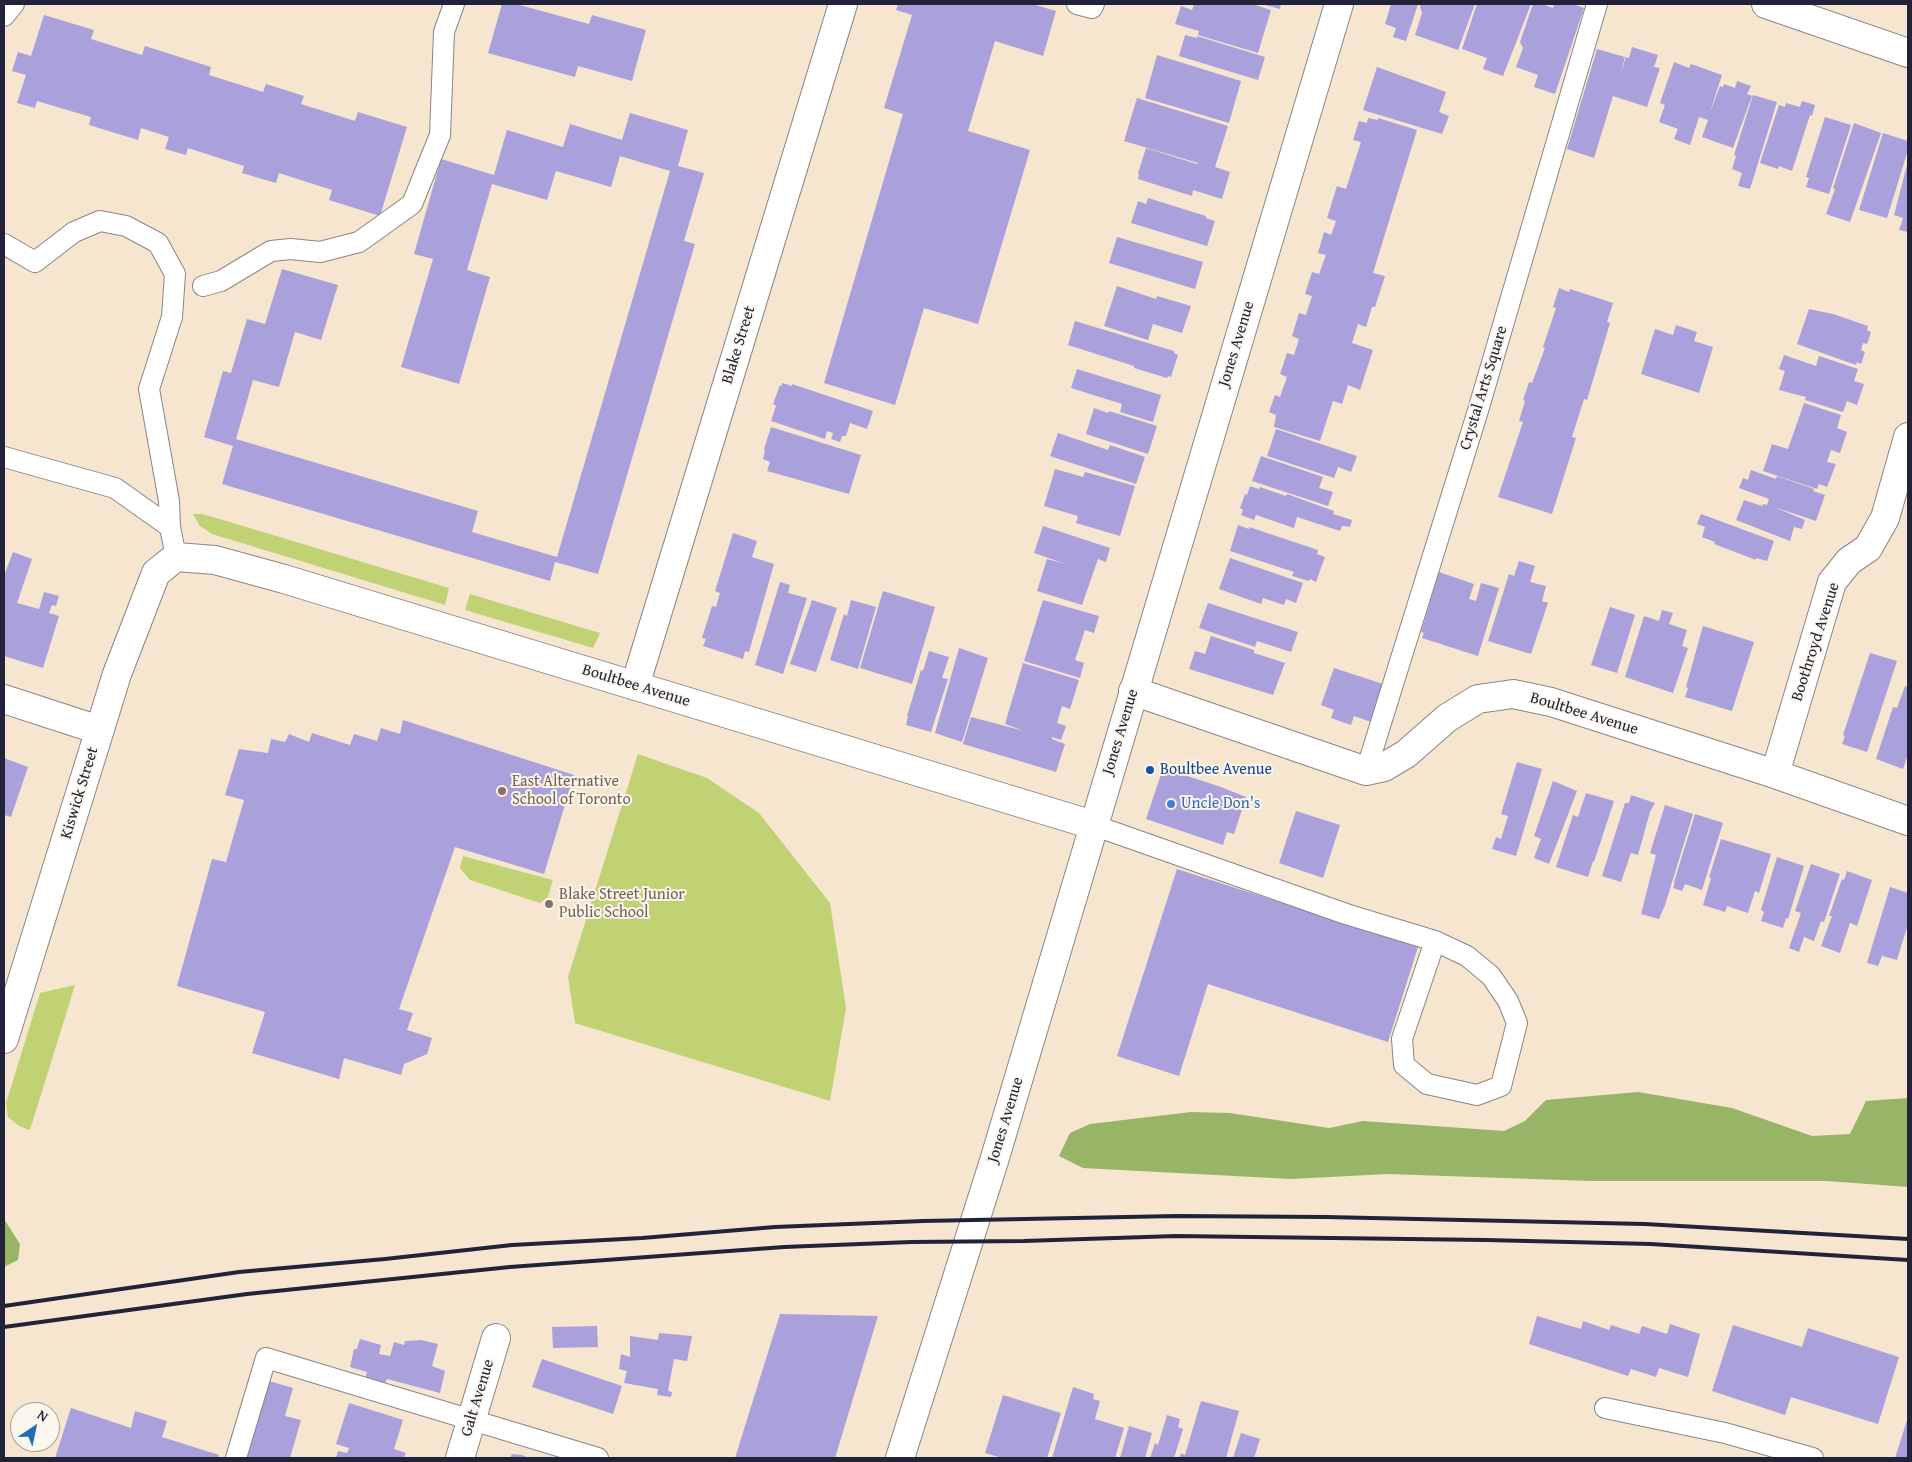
<!DOCTYPE html>
<html>
<head>
<meta charset="utf-8">
<style>
	body { margin:0 }
	#map { position:relative; width:1912px; height:1462px; overflow:hidden; background:#f6e6cf; font-family:"Gentium Book Plus",serif }
	canvas { display:block }
	.frame { position:absolute; inset:0; border:5px solid #22223b; pointer-events:none }
	.north { position:absolute; left:10px; top:1402px; width:50px; height:50px; box-sizing:border-box; background:#fbf7ec; border:1px solid #a4a2a5; border-radius:50%; rotate:34deg; font-size:14px; font-weight:700; line-height:20px; text-align:center; color:#22223b }
	.north::after { content:''; display:block; margin:auto; width:18px; height:22px; background:#1f6fb2; clip-path:polygon(50% 0,100% 100%,50% 72%,0 100%) }
</style>
</head>
<body>
<div id="map">
<canvas width="1912" height="1462"></canvas>
<div class="frame"></div>
<div class="north">N</div>
</div>
<script>
const ctx = document.querySelector('canvas').getContext('2d');
ctx.lineJoin = 'round';
function paint(path, color) {
  ctx.fillStyle = color;
  ctx.fill(path, 'evenodd');
}
function strokePath(path, color, width, dash) {
  ctx.strokeStyle = color;
  ctx.lineWidth = width;
  ctx.lineCap = dash ? 'butt' : 'round';
  ctx.setLineDash(dash || []);
  ctx.stroke(path);
}
function drawText(font, color, halo, rows, align = 'center') {
  ctx.font = font + ' "Gentium Book Plus",serif';
  ctx.lineWidth = 4;
  ctx.setLineDash([]);
  ctx.textBaseline = 'middle';
  ctx.strokeStyle = halo;
  ctx.fillStyle = color;
  for (const [text, x, y, turn = 0] of rows) {
    ctx.save();
    ctx.translate(x, y);
    ctx.rotate((+turn || 0) * Math.PI / 180);
    ctx.textAlign = isNaN(turn) ? turn : align;
    if (halo) ctx.strokeText(text, 0, 0);
    ctx.fillText(text, 0, 0);
    ctx.restore();
  }
}
paint(new Path2D(`
	M193 514H202L213 517 449 588 445 605 212 534 200 526Z
	M470 594 600 633 593 648 465 610Z
	M638 754 707 778 759 813 830 903 846 1008 830 1101 575 1023 568 977Z
	M463 856 553 880 548 897 540 903 470 880 460 868Z
	M75 985 30 1130 19 1126 8 1117 6 1103 40 993Z`), '#c1d274');
paint(new Path2D(`
	M1638 1092 1732 1108 1812 1136 1850 1134 1866 1101 1908 1098V1187L1827 1181H1591L1388 1174 1291 1179 1083 1168 1059 1156 1070 1133 1090 1124 1191 1112 1230 1113 1329 1128 1363 1121 1504 1131 1525 1121 1546 1100Z
	M4 1219 20 1244 18 1260 4 1267Z`), '#98b466');
paint(new Path2D(`
	M502 4H516L589 24 592 15 646 30 632 81 578 66 575 77 488 53Z
	M898 4H1032L1056 11 1043 56 995 41 968 131 1030 150 978 324 924 308 895 405 824 383 903 114 884 108 912 15 896 10Z
	M1194 4H1252L1271 10 1258 53 1198 35 1199 31 1175 24 1181 6 1192 10Z
	M1261 4H1281L1280 9Z
	M1391 4H1418L1406 41 1393 37 1396 28 1385 24Z
	M1421 4H1475L1458 50 1415 35 1422 13 1420 7Z
	M1477 4H1531L1503 76 1483 69 1487 58 1462 49Z
	M1533 4H1542L1553 8 1554 4H1573L1584 8 1555 94 1534 87 1538 75 1516 67 1523 48 1520 42Z
	M44 15 94 30 91 39 142 55 145 46 211 67 209 75 263 92 266 84 304 96 301 104 355 121 358 112 407 127 380 216 329 200 332 190 279 173 276 183 242 173 244 166 188 148 186 155 165 149 169 137 141 128 138 140 89 125 91 117 37 101 35 108 17 103 26 75 12 71 18 52 31 56Z
	M1185 35 1197 38V36L1265 57 1258 80 1179 56Z
	M1632 47 1658 55 1654 67 1660 68 1647 107 1613 96 1594 158 1567 149 1597 49 1625 57 1620 75 1626 57 1629 58Z
	M1157 55 1241 81 1229 123 1145 98Z
	M1674 62 1689 68 1691 64 1722 75 1709 115 1720 86 1723 87 1724 84 1735 88 1737 81 1751 86 1747 94 1752 96 1733 148 1702 137 1708 120 1699 117 1690 145 1674 139 1678 129 1659 122 1665 105 1660 103Z
	M1377 67 1446 92 1439 112 1449 116 1442 134 1363 110Z
	M1753 95 1777 102 1750 189 1738 186 1742 173 1732 169 1736 156 1734 155Z
	M1137 98 1228 126 1215 167 1230 172 1222 199 1193 190 1192 196 1138 179 1139 174 1138 173 1146 148 1197 164 1198 163 1124 141Z
	M1802 101 1815 105 1812 116 1810 115 1792 171 1779 166 1778 169 1760 163 1779 105 1785 107 1786 103 1800 107Z
	M630 113 688 130 678 166 704 173 684 241 695 244 598 574 555 562 550 581 222 484 233 446 204 437 223 371 231 373 247 319 265 324 282 269 338 285 321 340 295 332 279 387 253 380 236 439 478 511 472 532 557 557 670 171 620 156 611 187 556 171 547 200 492 184 467 270 490 277 459 384 401 367 433 259 414 254 441 159 494 175 507 130 563 147 570 124 622 140Z
	M1825 117 1851 125 1829 194 1806 187 1809 178 1806 177Z
	M1368 118 1378 120V118L1417 130 1373 273 1385 276 1375 307H1372L1366 327 1358 324 1352 343 1373 350 1360 390 1348 385 1342 404 1333 401 1320 441 1274 427 1276 415 1269 412 1275 395 1280 397 1287 377 1280 374 1287 353 1294 355 1299 339 1292 336 1299 313 1306 315 1312 296 1305 294 1312 272 1319 274 1326 255 1318 253 1324 232 1331 235 1336 221 1327 218 1337 186 1346 189 1361 142 1353 140 1359 121 1367 123Z
	M1854 123 1881 133 1850 222 1826 214 1835 189 1833 188Z
	M1883 133 1908 141V150L1887 218 1859 210Z
	M1908 161V232L1899 230 1903 218 1894 215Z
	M1148 198 1206 216V218L1215 221 1207 246 1131 223 1138 201 1146 204Z
	M1117 237 1203 262 1195 289 1109 263Z
	M1117 286 1156 299 1157 296 1191 306 1182 333 1153 324 1148 340 1104 326Z
	M1559 288 1569 292 1570 289 1613 303 1607 322 1610 323 1587 400 1584 399 1572 437 1576 438 1552 514 1498 497 1523 422 1519 421 1525 401 1523 400 1529 382 1532 383 1545 348 1543 347 1556 308 1553 307Z
	M1809 309 1833 314 1868 326 1867 330 1871 332 1867 344 1863 343 1861 350 1865 352 1861 364 1857 362 1856 365 1797 344Z
	M1075 321 1174 351V353L1178 355 1171 377 1168 376 1167 378 1134 368V366L1068 345Z
	M1676 325 1697 332 1694 341 1713 347 1699 393 1641 374 1655 329 1673 335Z
	M1784 355 1816 366 1819 356 1858 369 1854 381 1864 384 1857 405 1847 401 1843 412 1805 400 1806 397 1779 390 1785 371 1779 369Z
	M1077 369 1161 395 1153 422 1120 412 1122 404 1071 388Z
	M782 383 792 386V384L873 411 867 429 850 423 846 436H842L840 442 831 439 833 433 827 431 825 439 771 421 776 406 773 404 780 385 782 386Z
	M1804 403 1841 415 1837 428 1847 432 1840 453 1831 450 1827 462 1836 464 1827 487 1819 484 1817 489 1763 471 1772 444 1788 449Z
	M1094 408 1108 413 1109 411 1157 426 1148 454 1086 434Z
	M771 427 861 455 849 494 767 471 770 462 763 459 765 450 764 449Z
	M1276 429 1357 456 1351 472 1338 467 1334 478 1267 456Z
	M1058 433 1108 450 1110 445 1145 457 1136 484 1050 456Z
	M1261 456 1323 477 1319 488 1333 492 1328 506 1252 481Z
	M1055 469 1083 477 1085 472 1135 486 1120 536 1076 523 1078 516 1044 506Z
	M1751 470 1776 479 1777 476 1814 489 1813 491 1825 495 1816 521 1774 507 1805 520 1802 529 1794 527 1790 541 1736 520 1744 500 1762 506 1763 504 1767 505 1769 499 1739 488 1743 478 1748 480Z
	M1250 486 1259 489 1260 487 1286 496 1287 494 1334 511 1333 514 1352 520 1350 527 1342 526 1340 531 1297 517 1294 528 1256 515 1254 520 1241 515 1243 510 1240 508 1245 494 1247 495Z
	M1701 514 1774 541 1767 561 1756 558V560L1714 544 1715 542 1702 537 1705 527 1697 524Z
	M1238 525 1249 529V527L1318 550 1317 554 1325 557 1316 582 1310 579 1309 581 1292 576 1294 572 1230 551Z
	M1043 526 1110 548 1106 562 1098 559 1082 605 1037 591 1047 559 1066 564 1034 553Z
	M733 533 757 541 752 557 774 564 749 652 745 651 743 659 703 646 706 639 702 638 712 606 716 607 720 593 715 591Z
	M13 552 32 559 17 603 39 609 44 592 59 596 56 606 52 605 49 613 59 616 43 668 4 656V573H5Z
	M1230 558 1303 583 1296 603 1286 599 1284 605 1263 598 1261 604 1219 589Z
	M1519 561 1535 566 1530 582 1546 586 1542 601 1548 603 1531 654 1488 641 1509 574 1514 576Z
	M1439 572 1474 584 1469 599 1476 601 1481 583 1499 588 1478 656 1422 638 1424 633 1421 632Z
	M780 582 790 585 788 593 807 598 783 674 755 665Z
	M883 591 935 607 912 684 860 668Z
	M812 600 837 608 816 672 790 664Z
	M851 600 876 607 858 669 830 660 844 614 847 616Z
	M1043 600 1099 616 1094 633 1085 630 1075 660 1084 663 1080 678 1024 661Z
	M1208 603 1298 632 1291 652 1257 641 1255 647 1199 628Z
	M1610 607 1635 615 1617 673 1591 665Z
	M1662 610 1673 613 1669 624 1687 630 1682 646 1688 648 1673 693 1625 677 1644 616 1659 621Z
	M1703 626 1754 642 1732 711 1685 697 1688 688 1686 687Z
	M1211 636 1254 650V653L1285 663 1273 695 1189 669 1195 651 1205 654Z
	M959 648 988 658 962 742 935 733Z
	M929 651 949 657 942 678 948 679 931 732 906 725 908 716H907L921 670 923 671Z
	M1870 653 1897 661 1867 752 1842 744 1845 736 1843 735Z
	M1023 663 1079 680 1070 709 1062 706 1057 723 1066 726 1061 740 1052 737V739L1065 744 1056 772 963 744 971 717 1024 731 1005 724Z
	M1334 668 1383 684 1371 722 1354 716 1351 725 1331 718 1334 710 1321 705Z
	M1905 686 1908 687V754L1903 769 1876 759 1893 707 1897 708Z
	M403 720 574 775 544 874 455 847 399 1009 413 1013 407 1030 432 1038 427 1054 404 1064 401 1075 344 1058 339 1079 252 1053 265 1012 177 986 212 859 226 862 244 800 225 795 239 749 268 753 271 739 285 742 289 734 309 742 312 733 350 745 354 734 377 741 381 728 400 734Z
	M4 758 28 767 11 817 4 815Z
	M1517 762 1542 769 1516 856 1492 849 1496 837 1501 839 1508 816 1501 814Z
	M1163 768 1221 787 1246 797 1234 834 1227 832 1223 845 1146 819Z
	M1553 781 1577 791 1549 864 1534 858 1541 839 1534 836Z
	M1586 793 1614 801 1594 862 1593 861 1588 877 1556 867 1573 815 1578 817Z
	M1631 795 1655 803 1650 812 1638 855 1631 853 1621 882 1602 876 1625 803H1629Z
	M1665 805 1693 814 1665 905 1659 919 1641 914 1656 855 1650 853Z
	M1296 811 1340 825 1323 878 1279 863Z
	M1695 814 1723 823 1702 890 1685 884 1682 891 1673 888 1675 882H1674Z
	M1721 839 1771 854 1759 893 1755 891 1748 913 1727 906 1725 912 1703 905 1711 878 1709 877Z
	M1777 857 1804 866 1788 919 1786 918 1783 928 1761 921 1764 912 1761 910Z
	M1811 864 1840 874 1824 922 1821 921 1814 941 1804 937 1799 952 1789 948 1801 913 1795 911Z
	M1177 869 1418 947 1388 1042 1208 984 1179 1076 1117 1056Z
	M1847 871 1872 880 1857 926 1850 923 1840 953 1821 946 1832 916H1829L1842 879 1844 880Z
	M1890 887 1908 893V924L1897 960 1882 956 1878 966 1867 963Z
	M780 1314 878 1316 835 1458H735Z
	M1537 1316 1581 1329 1583 1321 1609 1330 1611 1325 1639 1334 1642 1326 1667 1334 1670 1324 1700 1334 1688 1377 1659 1368 1656 1377 1631 1369 1628 1376 1529 1344Z
	M1733 1325 1802 1347 1808 1328 1899 1357 1878 1424 1791 1397 1785 1415 1712 1391Z
	M597 1326 598 1347 553 1348 552 1327Z
	M659 1333 692 1336 687 1361 674 1359 668 1391 672 1392 671 1397 657 1395 658 1389 624 1383 627 1371 619 1369 621 1354 630 1357V1336L658 1340Z
	M360 1339 381 1345 379 1354 390 1356 394 1342 404 1345 405 1341 421 1340 438 1344 432 1366 445 1371 440 1393 387 1379 385 1384 365 1379 367 1372 350 1367 354 1349H357Z
	M542 1359 622 1386 613 1414 532 1387Z
	M269 1381 293 1388 285 1416 301 1420 290 1458H247Z
	M1073 1387 1094 1394 1093 1399 1100 1401 1095 1419 1124 1428 1115 1458H1052Z
	M1003 1395 1061 1413 1047 1458H1002L985 1453Z
	M1201 1401 1239 1411 1226 1458H1179L1181 1453 1185 1455Z
	M349 1403 403 1420 394 1449 406 1453 404 1458H336L338 1451 347 1453 349 1448 336 1444Z
	M71 1408 131 1428 135 1411 167 1421 162 1437 219 1455 218 1458H55Z
	M1167 1415 1180 1419 1178 1427 1183 1429 1174 1458H1150L1155 1443 1158 1445Z
	M1908 1417V1458H1895Z
	M1129 1426 1152 1433 1145 1458H1120Z
	M1241 1433 1260 1439 1254 1458H1233Z
	M512 1454 522 1455 529 1458H510Z`), '#aaa0db');
const service = new Path2D(`
	M1077 4 1092 8 1094 4
	M4 16 14 4
	M4 244 35 262 74 232 100 221 126 226 158 243 175 274 172 317 149 389 169 501 170 527 176 557
	M203 286 221 281 271 251 291 249 320 252 359 242 412 204 440 135 444 32 454 4
	M4 457 115 488 170 527
	M1366 771 1477 414 1597 4
	M1093 825 1346 914 1435 941 1467 956 1491 976 1508 1001 1517 1023 1501 1086 1477 1095 1427 1084 1404 1065 1402 1039 1435 941
	M1605 1408 1725 1433 1813 1458
	M236 1458 266 1358 598 1458`);
const minor = new Path2D(`
	M1766 4 1908 53
	M635 686 843 4
	M1133 691 1366 771 1384 767 1406 754 1447 718 1478 699 1513 694 1551 702 1775 774 1908 821
	M4 699 99 730
	M1775 774 1832 582 1849 561 1868 548 1885 518 1908 437
	M4 1039 117 674 156 573 176 557 215 560 284 579 1093 825
	M460 1458 496 1338`);
const tertiary = new Path2D(`
	M900 1458 994 1161 1339 4`);
strokePath(service, '#8c8485', 22);
strokePath(minor, '#8c8485', 30);
strokePath(tertiary, '#8c8485', 30);
strokePath(service, '#fff', 20);
strokePath(minor, '#fff', 28);
strokePath(tertiary, '#fff', 28);
strokePath(new Path2D(`
	M4 1306 239 1272 385 1259 512 1245 642 1238 775 1227 923 1221 1177 1216 1326 1217 1645 1224 1908 1239
	M4 1327 247 1294 510 1267 784 1247 911 1242 1024 1241 1176 1236 1486 1240 1651 1244 1908 1260`), '#22223b', 4);
for (const [x, y, r, color] of [
	[1150,770,5,"#1a4fb4"],
	[502,791,5,"#8d6e63"],
	[1171,804,5,"#3f7fe0"],
	[549,904,5,"#8d6e63"]
]) {
  const dot = new Path2D();
  dot.arc(x, y, r, 0, 2 * Math.PI);
  ctx.fillStyle = color;
  ctx.fill(dot);
  strokePath(dot, '#fbf7ec', 2);
}
drawText('16px', '#22223b', '#fbf7ec', [
	["Jones Avenue",1237,344,-73],
	["Blake Street",739,345,-73],
	["Crystal Arts Square",1484,388,-73],
	["Boothroyd Avenue",1816,642,-72],
	["Boultbee Avenue",636,686,17],
	["Boultbee Avenue",1584,714,17],
	["Jones Avenue",1121,732,-73],
	["Kiswick Street",80,793,-73],
	["Jones Avenue",1006,1120,-73],
	["Galt Avenue",478,1398,-73]
]);
drawText('16px', '#164399', '#fbf7ec', [
	["Boultbee Avenue",1160,770]
], 'left');
drawText('16px', '#785e54', '#fbf7ec', [
	["East Alternative",512,782],
	["School of Toronto",512,800],
	["Blake Street Junior",559,895],
	["Public School",559,913]
], 'left');
drawText('16px', '#366cbe', '#fbf7ec', [
	["Uncle Don's",1181,804]
], 'left');
</script>
</body>
</html>
